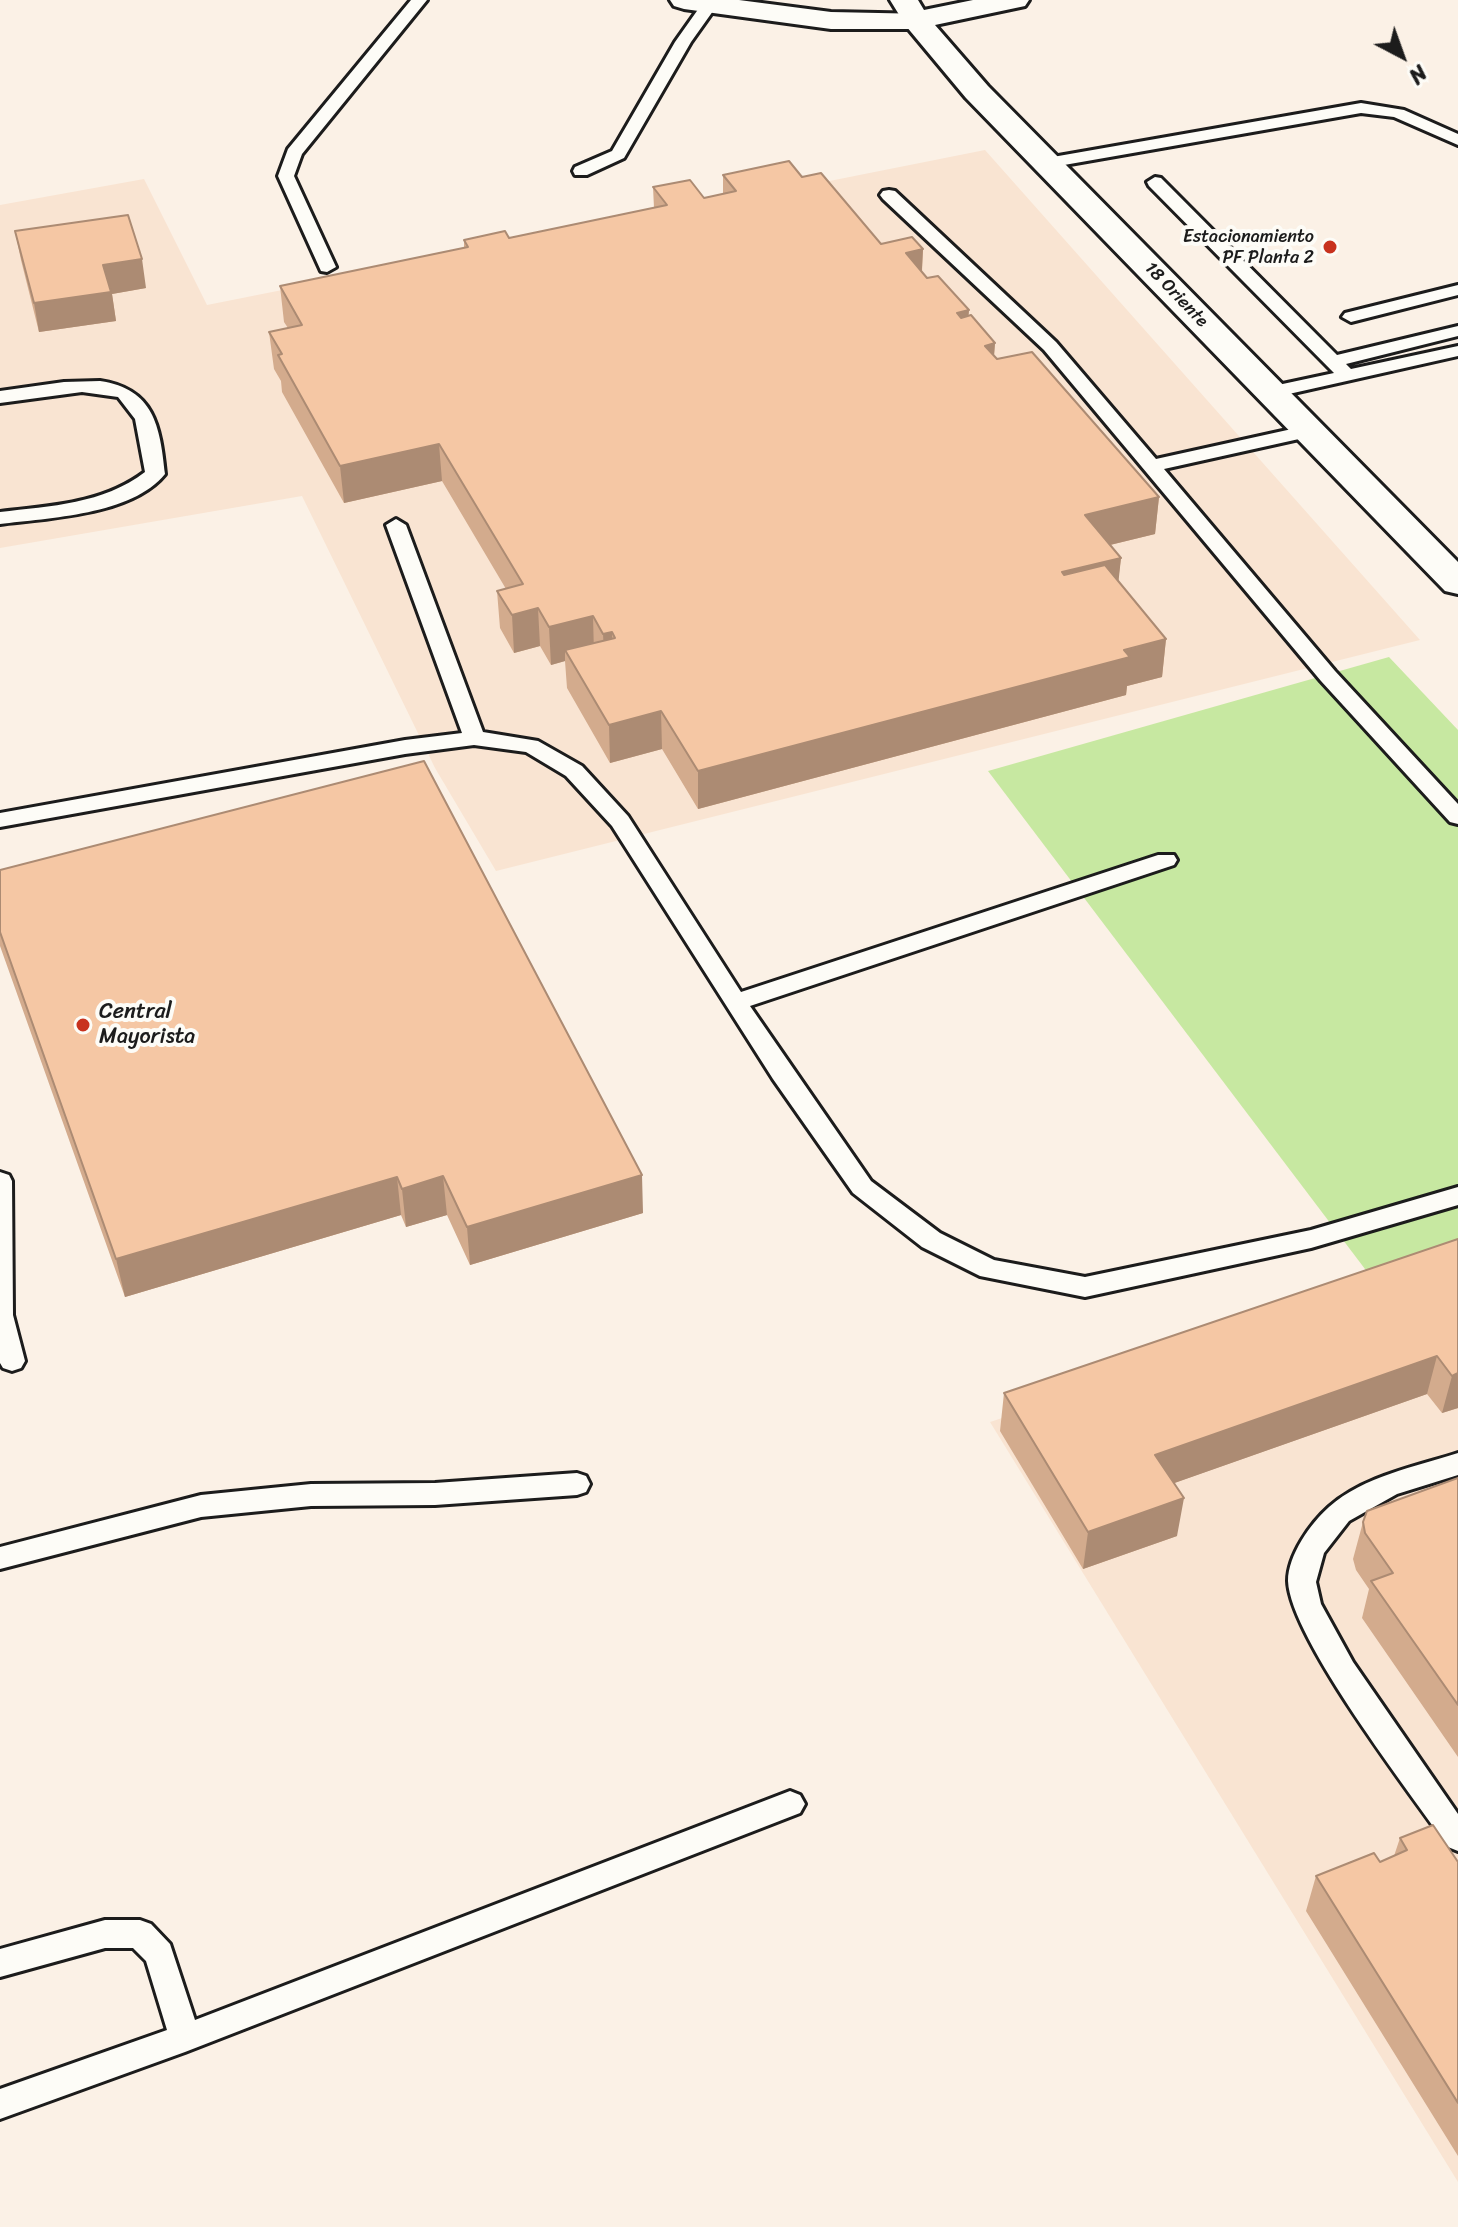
<!DOCTYPE html>
<html>
<head>
<meta charset="utf-8">
<style>
	body { margin:0 }
	#map { position:relative; width:1458px; height:2227px; overflow:hidden; background:#fbf1e6; font-family:Sriracha,sans-serif }
	canvas { display:block }
	.north { position:absolute; left:1362px; top:16px; width:80px; height:80px; -webkit-text-stroke:6px #fdfcf7; paint-order:stroke; rotate:139deg; font-size:22px; font-weight:700; line-height:32px; text-align:center; color:#1c1c1c }
	.north::after { content:''; display:block; margin:auto; width:28px; height:36px; background:#1c1c1c; clip-path:polygon(50% 0,100% 100%,50% 72%,0 100%) }
</style>
</head>
<body>
<div id="map">
<canvas width="1458" height="2227"></canvas>
<div class="north">N</div>
</div>
<script>
const ctx = document.querySelector('canvas').getContext('2d');
ctx.lineJoin = 'round';
function paint(path, color) {
  ctx.fillStyle = color;
  ctx.fill(path, 'evenodd');
}
function strokePath(path, color, width, dash) {
  ctx.strokeStyle = color;
  ctx.lineWidth = width;
  ctx.lineCap = dash ? 'butt' : 'round';
  ctx.setLineDash(dash || []);
  ctx.stroke(path);
}
function drawText(font, color, halo, rows, align = 'center') {
  ctx.font = font + ' Sriracha,sans-serif';
  ctx.lineWidth = 8;
  ctx.setLineDash([]);
  ctx.textBaseline = 'middle';
  ctx.strokeStyle = halo;
  ctx.fillStyle = color;
  for (const [text, x, y, turn = 0] of rows) {
    ctx.save();
    ctx.translate(x, y);
    ctx.rotate((+turn || 0) * Math.PI / 180);
    ctx.textAlign = isNaN(turn) ? turn : align;
    if (halo) ctx.strokeText(text, 0, 0);
    ctx.fillText(text, 0, 0);
    ctx.restore();
  }
}
paint(new Path2D(`
	M985 150 1420 640 496 871 435 768 302 496 0 548V205L144 179 207 305Z
	M1458 1268V2182L990 1422Z`), '#f9e4d2');
paint(new Path2D(`
	M1389 657 1458 730V1242L1368 1273 988 771Z`), '#c7e8a1');
const lane = new Path2D(`
	M411 0H427L302 154 294 176 336 267 327 272 321 271 278 176 288 149Z
	M704 1 713 0 718 4 691 42 624 158 587 175H575L573 171 575 167 612 151 675 42Z
	M1361 103 1404 110 1458 134V145L1394 117 1361 113 1047 168 1039 163 1047 158Z
	M1155 177 1161 178 1337 355 1458 326V336L1346 364 1351 369 1458 346V356L1271 398 1264 396 1262 392 1264 388 1334 373 1149 186 1147 182Z
	M889 190 895 191 1056 342 1156 459 1310 425 1317 427 1319 431 1317 435 1164 469 1335 671 1458 804V824L1450 822 1321 681 1044 350 883 199 880 195 883 191Z
	M1458 285V295L1351 322 1342 317 1345 313Z
	M100 381C154 389 160 426 165 474 132 515 48 518 0 524V512C51 506 103 504 145 472L135 419 118 397 82 392 0 403V391L64 382Z
	M396 519 406 525 483 732 538 741 582 766 628 816 741 992 1158 855H1174L1177 860 1174 865 750 1006 871 1181 940 1233 994 1260 1085 1277 1311 1230 1458 1187V1205L1311 1248 1085 1297 980 1276 922 1247 853 1193 773 1079 612 826 566 776 526 752 474 745 405 754 0 827V813L405 740 462 733 386 525Z
	M0 1172 9 1175 12 1181 13 1315 25 1361 21 1368 12 1371 3 1368 0 1363Z
	M1458 1453V1475L1397 1494 1349 1521 1324 1553 1316 1582 1321 1604 1353 1662 1458 1814V1851L1448 1847C1412 1795 1290 1638 1288 1581 1288 1555 1311 1523 1329 1507 1364 1476 1415 1467 1458 1453Z
	M577 1473 586 1476 590 1484 586 1492 577 1495 435 1505 311 1506 201 1517 0 1569V1547L201 1495 311 1484 435 1483Z
	M790 1791 800 1795 805 1804 800 1813 185 2052 0 2119V2089L167 2030 146 1961 133 1948H105L0 1977V1949L105 1920H140L151 1924 170 1944 195 2020Z`);
const street = new Path2D(`
	M670 0H739L831 12 926 14 930 20 926 26 916 29H831L684 9 674 6Z`);
const secondary = new Path2D(`
	M890 0H918L924 10 973 0H1029L1025 6 935 25 988 86 1458 562V594L1445 591 966 98 906 26Z`);
strokePath(lane, '#1c1c1c', 6);
strokePath(street, '#1c1c1c', 6);
strokePath(secondary, '#1c1c1c', 6);
paint(lane, '#fdfcf7');
paint(street, '#fdfcf7');
paint(secondary, '#fdfcf7');
paint(new Path2D(`
	M723 175 802 177 881 244 923 249 922 272 927 278 969 310 968 316 995 343 994 356 1159 497 1155 534 1110 545 1121 558 1118 581 1166 639 1162 677 1127 686 1126 695 698 809 662 749 610 763 567 688 565 661 551 665 540 646 514 653 500 628 497 591 506 589 442 481 344 503 282 392 281 381 274 369 269 332 288 328 284 322 280 286 464 248V240L509 238 654 208 653 187 704 198 723 194Z
	M15 231 146 288 112 294 116 321 39 332 21 260Z
	M0 870 643 1213 470 1265 447 1215 406 1227 401 1215 125 1297 0 946Z
	M1458 1239V1408L1442 1413 1427 1394 1174 1483 1177 1536 1083 1569 1000 1431 1004 1393Z
	M1458 1478V1757L1362 1618 1369 1589 1356 1570 1353 1559 1363 1522Z
	M1400 1838 1458 1862V2156L1306 1911 1316 1876 1380 1862 1394 1856Z`), '#d3ab8d');
paint(new Path2D(`
	M923 249 921 285 906 253Z
	M142 259 146 288 112 294 116 321 39 332 34 303 103 265Z
	M969 310 966 347 957 313Z
	M995 343 992 380 985 346Z
	M439 444 442 481 344 503 340 466Z
	M1159 497 1155 534 1081 552 1085 515Z
	M1121 558 1117 595 1058 610 1062 572Z
	M538 608 540 646 514 653 512 615Z
	M593 616 594 654 565 650V661L551 665 549 627Z
	M612 632 613 669 605 671 603 634Z
	M1166 639 1162 677 1127 686 1126 695 698 809V771Z
	M661 711 662 749 610 763 609 725Z
	M642 1175 643 1213 470 1265 467 1227Z
	M443 1176 447 1215 406 1227 402 1189Z
	M397 1177 401 1215 125 1297 116 1259Z
	M1437 1356 1427 1394 1149 1492 1155 1455Z
	M1458 1373V1408L1442 1413 1452 1376Z
	M1184 1498 1177 1536 1083 1569 1088 1532Z`), '#ac8b73');
const building = new Path2D(`
	M789 161 802 177 821 173 881 244 912 237 923 249 906 253 927 278 938 276 969 310 957 313 961 318 971 315 995 343 985 346 997 359 1032 352 1159 497 1085 515 1121 558 1062 572 1064 575 1105 565 1166 639 1124 650 1130 657 698 771 661 711 609 725 565 650 615 638 612 632 603 634 593 616 549 627 538 608 512 615 497 591 523 584 439 444 340 466 278 355 282 354 269 332 302 325 280 286 468 247 464 240 505 231 509 238 667 205 653 187 690 180 704 198 736 191 723 175Z
	M128 215 142 259 103 265 111 292 34 303 15 231Z
	M424 761 642 1175 467 1227 443 1176 402 1189 397 1177 116 1259 0 932V870Z
	M1458 1239V1373L1452 1376 1437 1356 1155 1455 1184 1498 1088 1532 1004 1393Z
	M1458 1478V1705L1371 1581 1393 1573 1365 1533 1363 1522 1367 1511Z
	M1433 1825 1458 1862V2103L1316 1876 1374 1853 1380 1862 1407 1850 1400 1838Z`);
paint(building, '#f5c7a4');
strokePath(building, '#ac8b73', 2);
for (const [x, y, r, color] of [
	[1330,247,8,"#c8321e"],
	[83,1025,8,"#c8321e"]
]) {
  const dot = new Path2D();
  dot.arc(x, y, r, 0, 2 * Math.PI);
  ctx.fillStyle = color;
  ctx.fill(dot);
  strokePath(dot, '#fdfcf7', 3);
}
drawText('18px', '#1c1c1c', '#fdfcf7', [
	["Estacionamiento",1314,237],
	["PF Planta 2",1314,258]
], 'right');
drawText('18px', '#1c1c1c', '#fdfcf7', [
	["18 Oriente",1176,295,46]
]);
drawText('22px', '#1c1c1c', '#fdfcf7', [
	["Central",99,1012],
	["Mayorista",99,1037]
], 'left');
</script>
</body>
</html>
